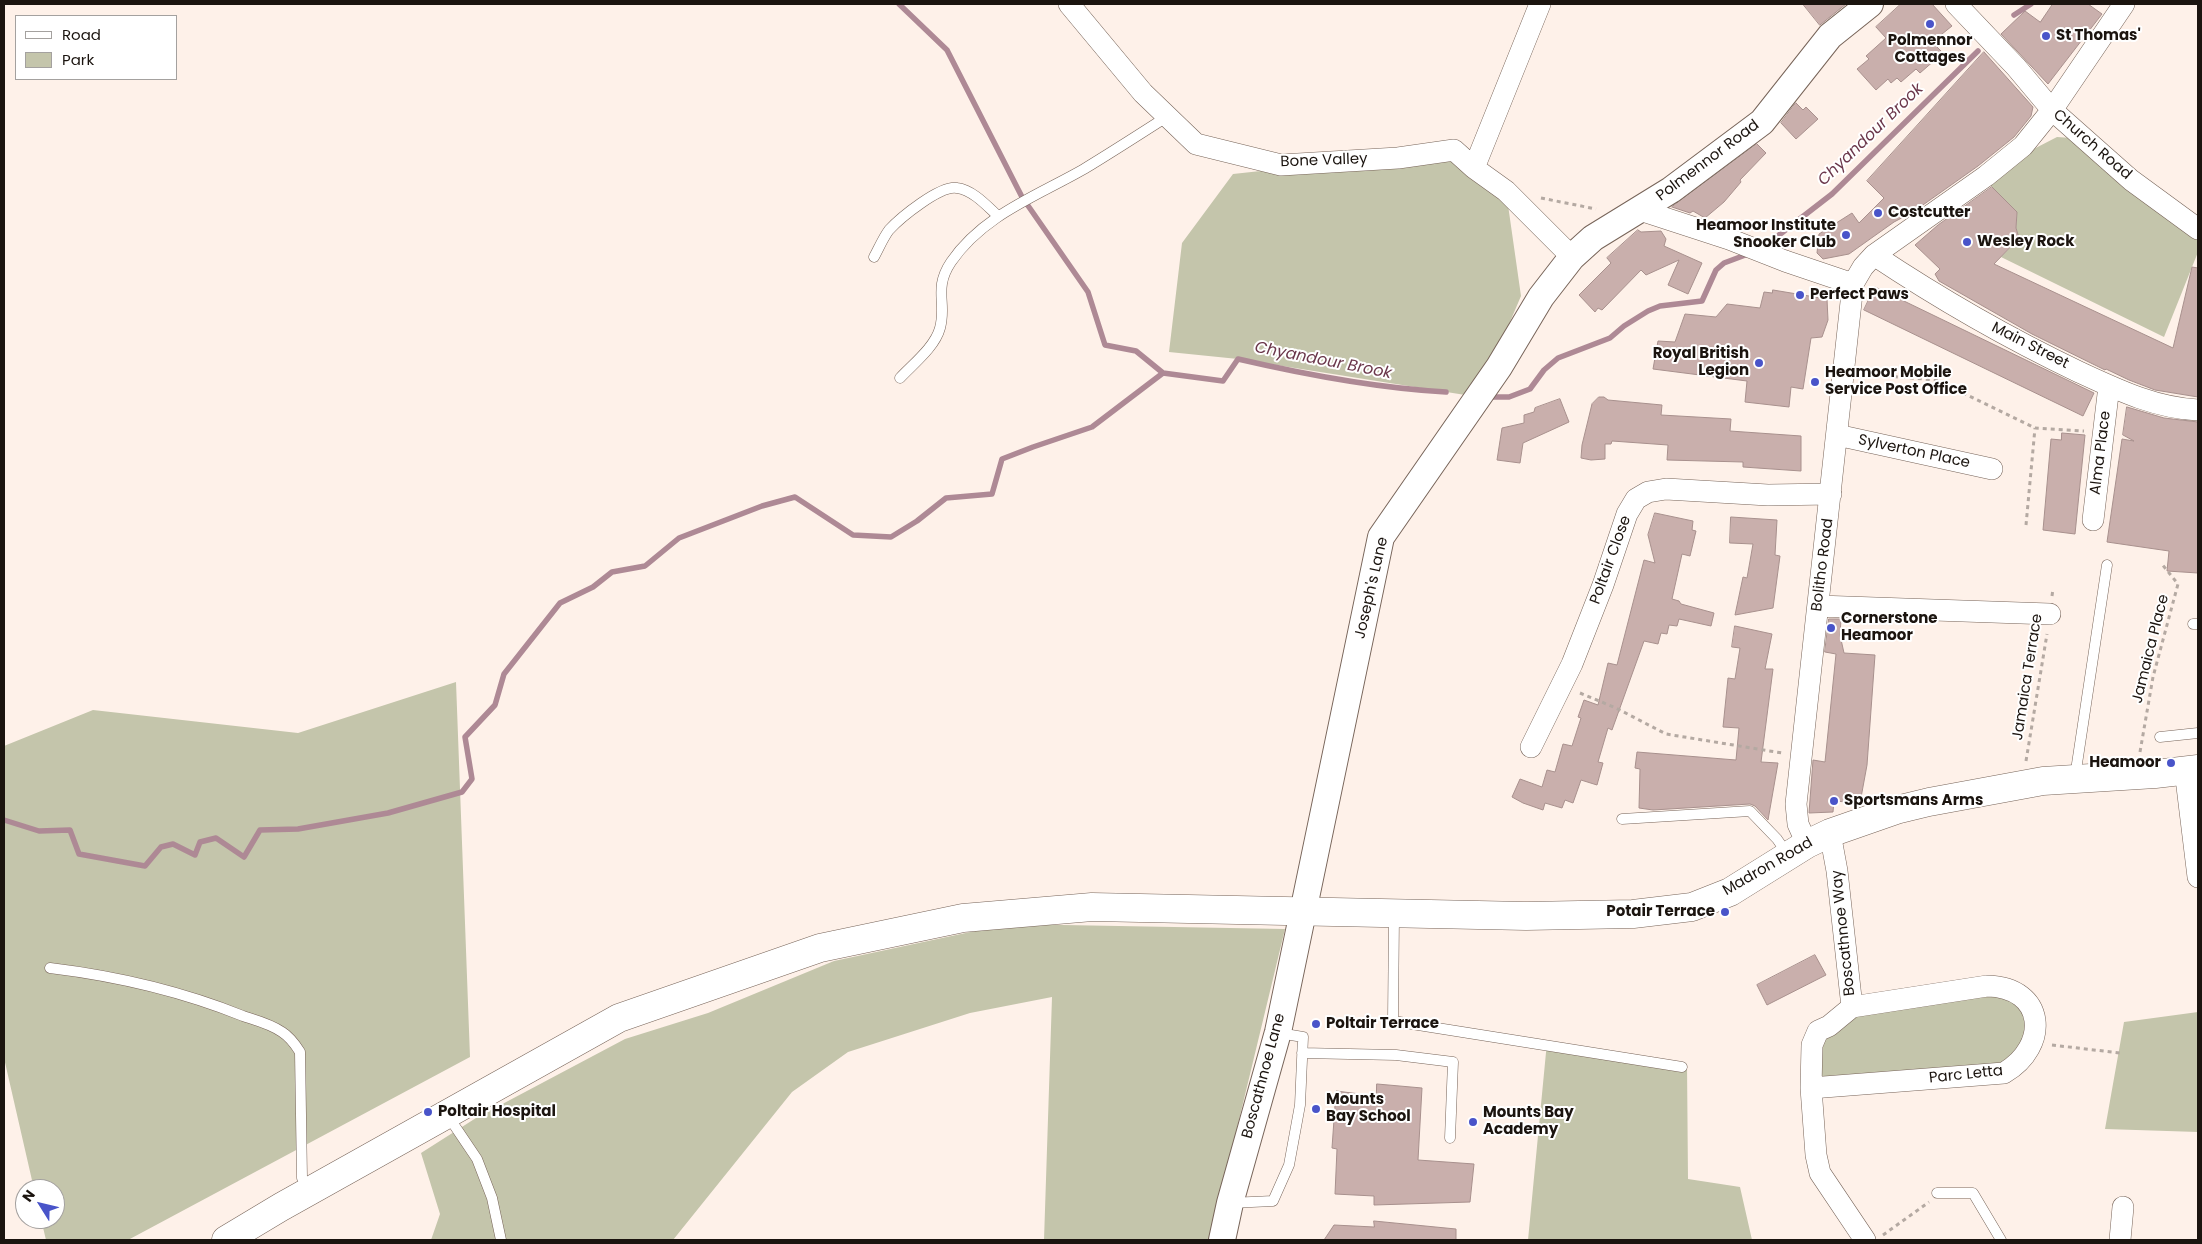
<!DOCTYPE html>
<html>
<head>
<meta charset="utf-8">
<style>
	body { margin:0 }
	#map { position:relative; width:2202px; height:1244px; overflow:hidden; background:#fef1e9; font-family:Poppins,sans-serif }
	canvas { display:block }
	.frame { position:absolute; inset:0; border:5px solid #1b140f; pointer-events:none }
	.legend { position:absolute; left:15px; top:15px; width:162px; height:65px; box-sizing:border-box; background:#fff; border:1px solid #a4a19f; margin:0; padding:6px 9px; list-style:none; font-size:15px; color:#1b140f }
	.legend li { display:flex; align-items:center; gap:10px; height:25px }
	.legend b { width:25px; border:1px solid #a4a19f }
	.north { position:absolute; left:15px; top:1179px; width:50px; height:50px; box-sizing:border-box; background:#fff; border:1px solid #a4a19f; border-radius:50%; rotate:306deg; font-size:14px; font-weight:700; line-height:20px; text-align:center; color:#1b140f }
	.north::after { content:''; display:block; margin:auto; width:18px; height:22px; background:#4954c9; clip-path:polygon(50% 0,100% 100%,50% 72%,0 100%) }
</style>
</head>
<body>
<div id="map">
<canvas width="2202" height="1244"></canvas>
<div class="frame"></div>
<ul class="legend">
<li><b style="height:6px;background:#fff"></b>Road</li>
<li><b style="height:14px;background:#c4c5ab"></b>Park</li>
</ul>
<div class="north">N</div>
</div>
<script>
const ctx = document.querySelector('canvas').getContext('2d');
ctx.lineJoin = 'round';
function paint(path, color) {
  ctx.fillStyle = color;
  ctx.fill(path, 'evenodd');
}
function strokePath(path, color, width, dash) {
  ctx.strokeStyle = color;
  ctx.lineWidth = width;
  ctx.lineCap = dash ? 'butt' : 'round';
  ctx.setLineDash(dash || []);
  ctx.stroke(path);
}
function drawText(font, color, halo, rows, align = 'center') {
  ctx.font = font + ' Poppins,sans-serif';
  ctx.lineWidth = 4;
  ctx.setLineDash([]);
  ctx.textBaseline = 'middle';
  ctx.strokeStyle = halo;
  ctx.fillStyle = color;
  for (const [text, x, y, turn = 0] of rows) {
    ctx.save();
    ctx.translate(x, y);
    ctx.rotate((+turn || 0) * Math.PI / 180);
    ctx.textAlign = isNaN(turn) ? turn : align;
    if (halo) ctx.strokeText(text, 0, 0);
    ctx.fillText(text, 0, 0);
    ctx.restore();
  }
}
paint(new Path2D(`
	M2057 137 2072 138 2198 236V252L2164 337 2001 257 2019 238 2016 228 2017 212 1988 183 2024 154Z
	M1454 150 1506 191 1521 296 1478 397 1238 359 1169 352 1182 243 1233 174Z
	M456 682 470 1057 128 1240H46L41 1219H55V1189H34L4 1058V746L93 710 298 733Z
	M1008 924 1285 929 1210 1240H1044L1052 997 970 1013 848 1052 792 1092 673 1240H431L440 1214 421 1153 476 1118 625 1039 708 1013 834 961Z
	M1987 986 2034 1013 2015 1067 1811 1088 1812 1045 1839 1018Z
	M2198 1012V1132L2105 1129 2124 1022Z
	M1547 1042 1687 1064 1688 1179 1740 1187 1752 1240H1528Z`), '#c4c5ab');
strokePath(new Path2D(`
	M899 4 947 50 1022 197 1088 292 1105 345 1136 351 1163 373
	M2014 15 2031 4
	M1779 235 1832 194 1978 51
	M1487 397H1509L1530 389 1544 370 1558 358 1610 338 1624 326 1648 311 1660 306 1702 301 1716 270 1724 263 1748 254
	M4 820 39 831 70 830 79 854 145 866 161 847 173 844 195 855 200 842 216 838 244 857 260 830 298 829 388 813 462 792 472 779 465 737 495 705 504 674 560 603 593 587 612 572 645 566 679 538 762 506 795 497 853 535 891 537 917 521 946 498 992 494 1002 459 1033 447 1092 427 1163 373 1223 381 1238 359C1307 375 1375 388 1446 392`), '#ae8995', 5.5);
const building = new Path2D(`
	M1803 4H1846L1820 25Z
	M1901 4H1932L1952 26 1932 42 1943 53 1920 73 1916 69 1901 82 1897 78 1891 83 1888 79 1876 90 1857 69 1869 59 1866 56 1886 38 1876 27Z
	M2053 4H2088L2102 14 2048 84 2001 34 2025 11 2040 22Z
	M1984 52 2033 107 2031 116 2014 137 1978 166 1913 212 1894 222 1849 254 1823 259 1817 253 1819 234 1852 213 1859 223 1884 198 1867 181Z
	M1796 103 1803 110 1806 107 1818 119 1796 139 1781 123Z
	M1757 144 1766 153 1740 180 1741 182 1724 202 1705 218 1693 211 1690 213 1672 207Z
	M1992 187 2017 212 2016 228 2019 238 1994 264 2173 348 2192 267 2198 268V397L2155 390 2129 380 2106 369 2105 370 2032 334 1939 281 1935 274 1940 269 1915 245 1938 225Z
	M1638 230 1641 232 1661 231 1666 239 1664 246 1702 263 1688 294 1668 285 1679 260 1646 275 1641 270 1602 310 1598 308 1595 312 1579 295 1611 263 1607 258Z
	M1875 287 2094 393 2083 416 1864 310Z
	M1773 290 1827 299 1828 320 1822 337 1811 338 1803 389 1791 387 1789 407 1745 402 1747 381 1653 369 1658 341 1675 342 1685 314 1716 317 1727 304 1760 308 1764 292 1772 293Z
	M1599 397H1604L1608 400 1662 405 1661 415 1731 419 1730 431 1801 436V471L1743 467V462L1667 460 1668 445 1612 441 1611 444H1605V459L1591 460 1581 458 1582 445 1592 404Z
	M1560 399 1569 422 1523 443 1520 463 1497 460 1502 428 1524 423V415L1534 412 1535 408Z
	M2127 407 2164 418 2198 422V573L2167 571 2169 551 2107 542 2122 439 2134 441 2123 435Z
	M2062 433 2085 435 2075 534 2043 530 2051 439 2061 440Z
	M1655 513 1693 521 1692 530 1696 531 1690 556 1682 554 1672 599 1679 601 1681 604 1714 613 1711 626 1679 619 1677 626 1669 625 1667 634 1661 633 1658 644 1644 641 1612 730 1608 728 1598 762 1603 763 1597 785 1581 780 1573 803 1565 800 1562 808 1545 803 1543 810 1523 803 1512 797 1520 779 1542 787 1547 770 1555 772 1563 744 1572 746 1581 718 1578 717 1584 700 1598 705 1608 663 1617 665 1644 560 1655 563 1648 535Z
	M1731 517 1777 520 1775 555 1780 556 1773 608 1735 615 1743 577 1747 578 1753 544 1730 543Z
	M1829 619H1841L1840 635 1844 653 1875 655 1867 765 1860 803 1834 801 1833 812 1809 813 1813 760 1825 762 1836 654 1825 652Z
	M1735 626 1772 634 1765 669H1773L1761 762 1778 763 1768 820 1755 806 1750 804 1653 810 1639 808 1640 769 1635 768 1637 752 1736 760 1739 728 1723 727 1728 678 1735 679 1740 648 1732 647Z
	M1815 955 1826 975 1767 1005 1757 985Z
	M1377 1084 1422 1088 1418 1160 1474 1164 1470 1202 1374 1205V1196L1335 1194 1337 1149 1332 1148 1336 1091 1376 1096Z
	M1374 1221 1456 1229V1240H1324L1334 1225 1374 1227Z`);
paint(building, '#c9afac');
strokePath(building, '#a8908d', 1);
const service = new Path2D(`
	M874 257C879 248 883 238 889 230 900 218 940 185 957 188 973 190 987 206 998 216
	M900 378C913 364 935 347 940 328 947 303 933 289 951 262 983 215 1037 196 1084 169 1112 152 1140 134 1168 116
	M2193 624H2198
	M2160 737 2198 733
	M2075 777 2107 565
	M1622 819 1750 811 1777 839 1788 855
	M1394 915 1393 1021 1682 1067
	M50 968C116 976 181 991 243 1016 255 1020 271 1024 282 1032 290 1037 295 1044 300 1052L302 1178 309 1190
	M1302 1053 1396 1055 1453 1062 1450 1138
	M448 1116 477 1159 492 1198 501 1240
	M1937 1193H1973L2001 1240
	M1230 1203 1273 1201 1289 1165 1300 1105 1303 1037 1279 1033`);
const minor = new Path2D(`
	M1069 4 1143 93 1196 144 1281 165 1398 158 1454 150 1474 168 1506 191 1572 257
	M1956 4 2016 67 2052 110 2131 180 2198 229
	M1474 168 1540 4
	M1640 210 1729 239 1785 261 1853 284
	M1874 255C1940 299 2008 338 2079 372 2118 390 2155 408 2198 410
	M1837 435 1992 469
	M2093 520 2109 386
	M1818 606 2050 614
	M1531 747 1572 664 1603 585 1627 514 1636 499 1648 492 1666 489 1768 495 1831 494
	M2185 770 2198 877
	M1830 833 1837 871 1852 1007 1829 1026 1818 1031 1812 1045 1811 1088 1816 1155 1820 1173 1865 1240
	M1807 844 1798 824 1796 804 1853 284 1863 267 1874 255 1986 176 2023 146 2052 110 2124 4
	M1811 1088 2004 1073C2050 1046 2046 987 1987 986L1852 1007
	M2120 1240 2123 1207`);
const tertiary = new Path2D(`
	M1222 1240 1230 1203 1278 1032 1381 537 1499 367 1541 297 1572 257 1593 238 1671 190 1762 122 1830 36 1870 4`);
const secondary = new Path2D(`
	M226 1240 281 1207 619 1018 820 948 963 918 1092 907 1526 916 1633 914 1692 907 1730 892 1807 844 1830 833 1896 810 1929 802 2043 781 2155 774 2198 769`);
strokePath(service, '#776459', 11);
strokePath(minor, '#776459', 22);
strokePath(tertiary, '#776459', 28);
strokePath(secondary, '#776459', 29);
strokePath(new Path2D(`
	M1541 198 1596 209
	M1862 374 1936 380 2035 428 2084 431
	M2026 525 2035 428
	M2052 596 2053 589
	M1580 693 1616 708 1666 734 1782 753
	M2140 752 2153 677 2178 584 2161 563
	M2026 761 2047 634
	M2052 1045 2120 1053
	M1883 1235 1929 1202`), '#b4a9a2', 3, [4, 4]);
strokePath(service, '#fff', 10);
strokePath(minor, '#fff', 21);
strokePath(tertiary, '#fff', 26);
strokePath(secondary, '#fff', 28);
for (const [x, y, r, color] of [
	[1930,24,5,"#4954c9"],
	[2046,36,5,"#4954c9"],
	[1878,213,5,"#4954c9"],
	[1846,235,5,"#4954c9"],
	[1967,242,5,"#4954c9"],
	[1800,295,5,"#4954c9"],
	[1759,363,5,"#4954c9"],
	[1815,382,5,"#4954c9"],
	[1831,628,5,"#4954c9"],
	[2171,763,5,"#4954c9"],
	[1834,801,5,"#4954c9"],
	[1725,912,5,"#4954c9"],
	[1316,1024,5,"#4954c9"],
	[1316,1109,5,"#4954c9"],
	[428,1112,5,"#4954c9"],
	[1473,1122,5,"#4954c9"]
]) {
  const dot = new Path2D();
  dot.arc(x, y, r, 0, 2 * Math.PI);
  ctx.fillStyle = color;
  ctx.fill(dot);
  strokePath(dot, '#fff', 2);
}
drawText('bold 15px', '#1b140f', '#fff', [
	["St Thomas'",2056,36],
	["Polmennor",1930,41,"center"],
	["Cottages",1930,58,"center"],
	["Costcutter",1888,213],
	["Heamoor Institute",1836,226,"right"],
	["Snooker Club",1836,243,"right"],
	["Wesley Rock",1977,242],
	["Perfect Paws",1810,295],
	["Royal British",1749,354,"right"],
	["Legion",1749,371,"right"],
	["Heamoor Mobile",1825,373],
	["Service Post Office",1825,390],
	["Cornerstone",1841,619],
	["Heamoor",1841,636],
	["Heamoor",2161,763,"right"],
	["Sportsmans Arms",1844,801],
	["Potair Terrace",1715,912,"right"],
	["Poltair Terrace",1326,1024],
	["Mounts",1326,1100],
	["Bay School",1326,1117],
	["Poltair Hospital",438,1112],
	["Mounts Bay",1483,1113],
	["Academy",1483,1130]
], 'left');
drawText('15px', '#1b140f', '#fff', [
	["Church Road",2092,145,41],
	["Bone Valley",1324,161,-2],
	["Polmennor Road",1708,161,-37],
	["Main Street",2030,346,27],
	["Sylverton Place",1914,452,12],
	["Alma Place",2101,453,-83],
	["Poltair Close",1611,560,-70],
	["Bolitho Road",1823,565,-83],
	["Joseph's Lane",1372,588,-77],
	["Jamaica Place",2151,649,-76],
	["Jamaica Terrace",2028,677,-81],
	["Madron Road",1768,867,-30],
	["Boscathnoe Way",1844,933,-96],
	["Parc Letta",1966,1075,-6],
	["Boscathnoe Lane",1264,1076,-75]
]);
drawText('italic 16px', '#6b374b', '#fff', [
	["Chyandour Brook",1871,135,-44],
	["Chyandour Brook",1323,361,11]
]);
</script>
</body>
</html>
